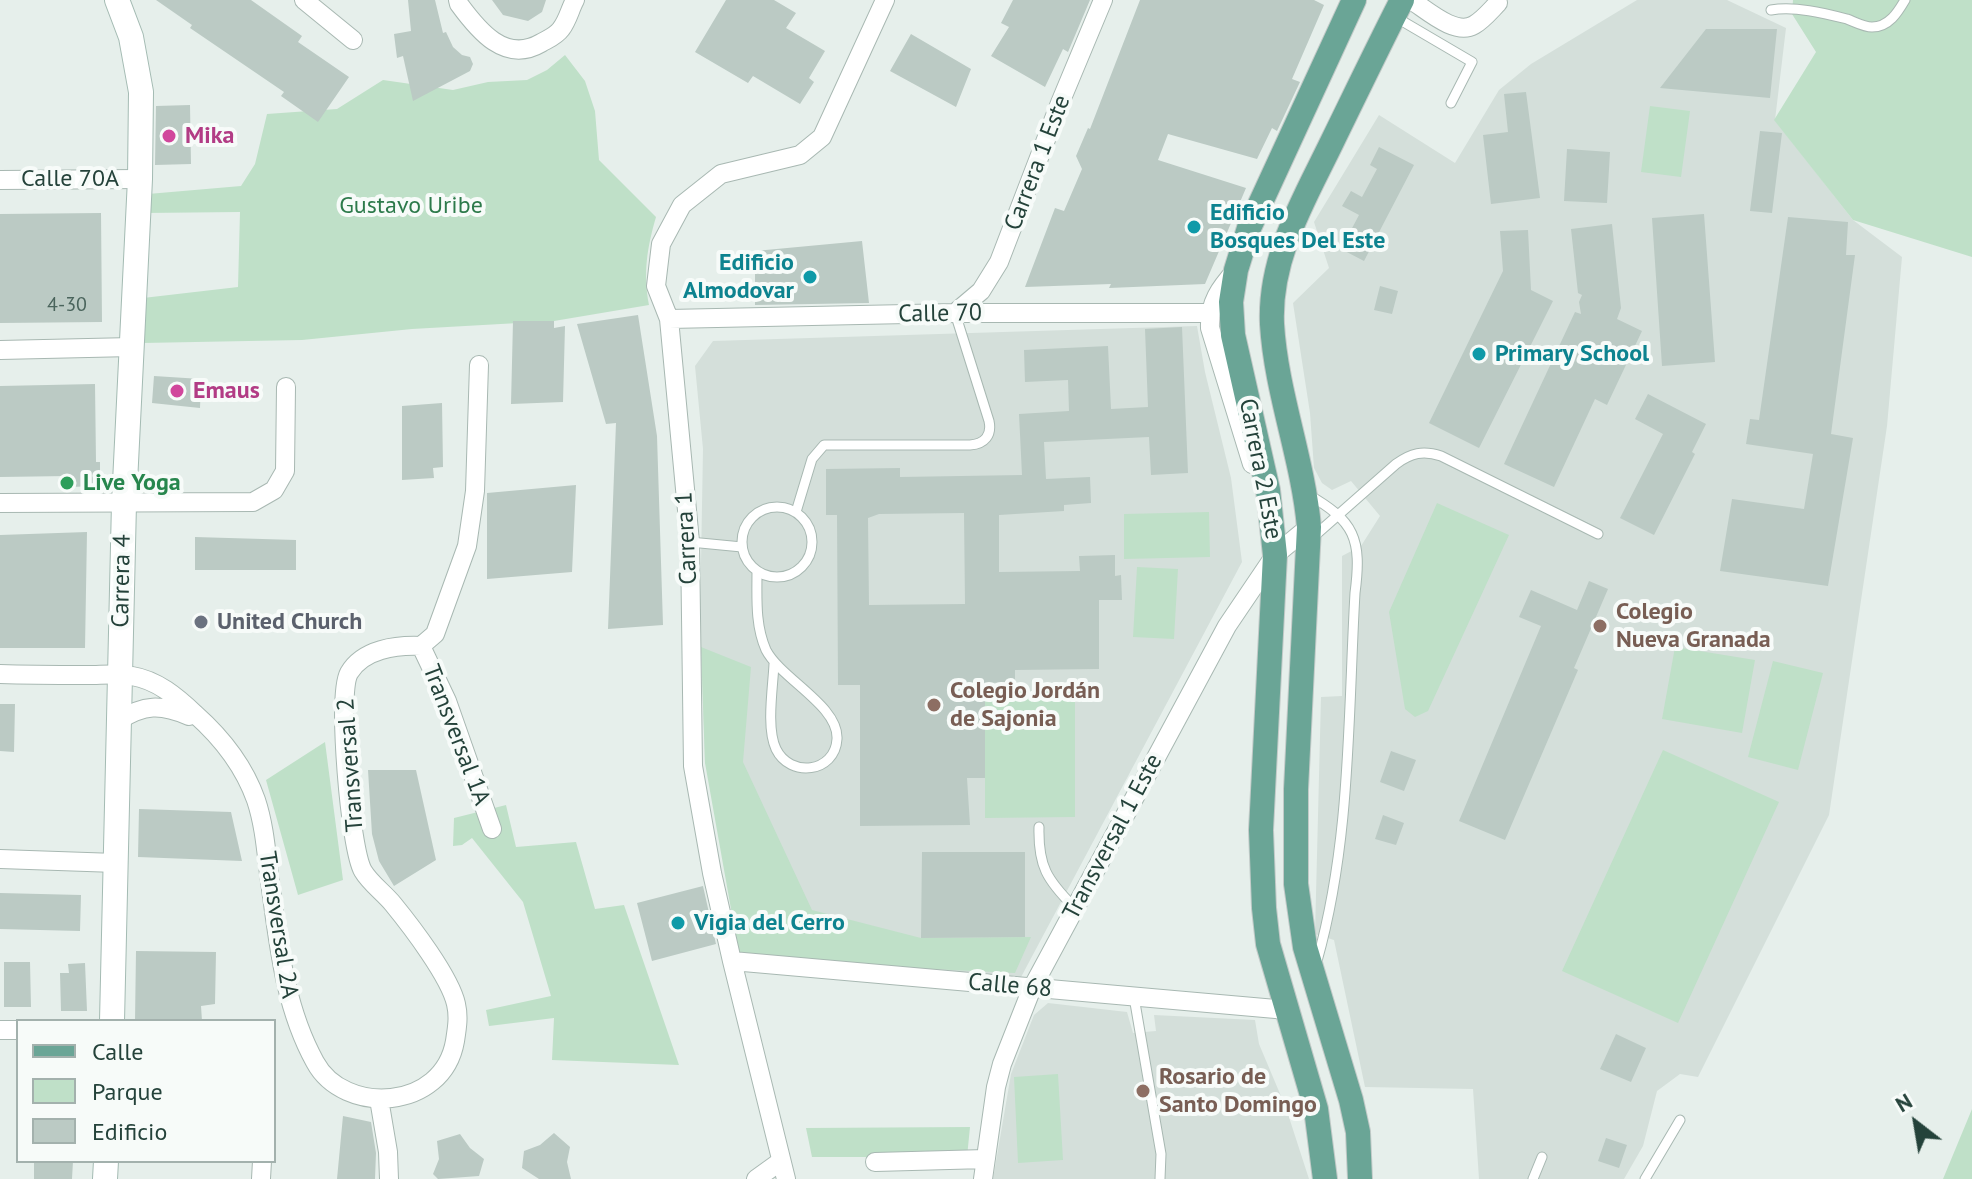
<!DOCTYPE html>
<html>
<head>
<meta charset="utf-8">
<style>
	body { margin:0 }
	#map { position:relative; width:1972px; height:1179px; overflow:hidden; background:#e6efeb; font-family:"PT Sans",sans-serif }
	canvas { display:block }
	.legend { position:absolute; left:16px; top:1019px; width:260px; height:144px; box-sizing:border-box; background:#f7fbf9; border:2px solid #a3b1ad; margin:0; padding:10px 14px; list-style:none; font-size:24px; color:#24423a }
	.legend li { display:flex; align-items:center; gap:16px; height:40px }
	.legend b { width:40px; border:2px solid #a3b1ad }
	.north { position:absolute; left:1876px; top:1083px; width:80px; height:80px; -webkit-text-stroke:6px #f7fbf9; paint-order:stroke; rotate:329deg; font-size:22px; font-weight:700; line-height:32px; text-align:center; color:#24423a }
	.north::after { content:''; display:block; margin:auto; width:28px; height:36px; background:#24423a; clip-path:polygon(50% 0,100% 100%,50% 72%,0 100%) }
</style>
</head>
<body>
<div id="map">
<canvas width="1972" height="1179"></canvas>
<ul class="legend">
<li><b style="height:10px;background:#6aa596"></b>Calle</li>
<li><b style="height:22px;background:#bfe0c8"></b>Parque</li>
<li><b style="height:22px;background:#bbcac4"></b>Edificio</li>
</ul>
<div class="north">N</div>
</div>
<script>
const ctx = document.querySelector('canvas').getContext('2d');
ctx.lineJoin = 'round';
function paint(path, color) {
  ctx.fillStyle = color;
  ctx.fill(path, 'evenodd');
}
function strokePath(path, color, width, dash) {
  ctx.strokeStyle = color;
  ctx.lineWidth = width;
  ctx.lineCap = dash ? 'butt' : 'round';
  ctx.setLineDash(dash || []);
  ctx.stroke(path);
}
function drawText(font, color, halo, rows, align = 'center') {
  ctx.font = font + ' "PT Sans",sans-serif';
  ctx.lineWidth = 8;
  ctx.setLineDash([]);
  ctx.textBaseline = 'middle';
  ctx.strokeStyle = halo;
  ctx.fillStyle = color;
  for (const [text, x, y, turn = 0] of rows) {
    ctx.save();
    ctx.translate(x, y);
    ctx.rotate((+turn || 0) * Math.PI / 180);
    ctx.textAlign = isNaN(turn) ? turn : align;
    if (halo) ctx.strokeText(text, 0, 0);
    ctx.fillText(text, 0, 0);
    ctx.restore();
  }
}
paint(new Path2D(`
	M1637 0H1727L1786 28 1775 120 1853 220 1902 257 1887 426 1829 815 1698 1077 1680 1074 1657 1091 1643 1146 1624 1179H1479L1473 1089 1365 1087 1334 940 1315 934 1321 697 1342 696V556L1361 546 1380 516 1351 481 1332 490 1322 483 1314 468 1310 413 1293 303 1329 268 1314 222 1379 115 1455 163 1499 90 1531 64Z
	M1197 326 1205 372 1231 478 1242 562 1020 979 844 970 705 763 700 620 703 449 695 366 713 341Z
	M1048 1003 1127 1012 1133 1033 1156 1031 1154 1015 1255 1020 1259 1044 1286 1108 1309 1179H993L1011 1074 1034 1015Z`), '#d4dfda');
paint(new Path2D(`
	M1793 0H1972V257L1853 220 1774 120 1816 52 1792 14Z
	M565 55 585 81 595 111 599 160 656 217C647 248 643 273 649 305L554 321 412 329 302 340 142 343 143 298 238 287 240 212 144 213 148 194 241 186 255 164 267 114 337 109 383 80 453 90 488 82 527 80 547 70Z
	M1650 106 1690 111 1681 177 1641 172Z
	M1437 503 1509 535 1428 711 1415 717 1405 709 1389 612Z
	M1209 512 1210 557 1124 559V514Z
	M1137 567 1178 569 1174 639 1133 637Z
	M701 647 751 667 743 762 812 910 921 938 1031 937 1015 973 845 965 739 954 705 763Z
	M1675 647 1755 660 1742 733 1662 719Z
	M1773 661 1823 673 1798 770 1748 757Z
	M1075 691V817L985 818V692Z
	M325 742 343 880 298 895 266 780Z
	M1663 750 1779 802 1678 1023 1562 971Z
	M506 805 516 847 576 842 595 909 624 905 679 1065 552 1060 554 1018 489 1026 486 1010 551 996 523 902 472 838 462 845 453 846 454 818Z
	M1058 1074 1063 1160 1018 1163 1014 1077Z
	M1972 1109V1179H1943Z
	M970 1127 967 1157H812L806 1128Z`), '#bfe0c8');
paint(new Path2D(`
	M156 0H251L302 36 298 42 349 77 318 122 281 96 284 92 190 28 192 25Z
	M408 0H435L443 33 446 32 453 47 462 55 470 57 473 64 470 71 413 101 403 56 397 58 394 34 411 31Z
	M492 0H546L542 12 528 21 503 15Z
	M726 0H774L796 13 786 28 825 51 809 78 814 82 800 104 753 76 748 83 695 52Z
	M1013 0H1090L1068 52 1063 49 1045 87 991 56 1009 27 1001 23Z
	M1140 0H1314L1324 5 1292 79 1300 82 1277 131 1272 128 1257 159 1168 134 1158 160 1246 188 1205 284 1109 288 1111 284 1025 287 1055 208 1064 211 1082 169 1076 156 1088 128 1090 129Z
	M1706 29H1777L1770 98 1660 88Z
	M911 34 971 69 956 107 890 71Z
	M1526 92 1540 198 1491 204 1483 135 1508 132 1504 94Z
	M190 105 191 164 155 165 156 106Z
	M1760 131 1782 133 1772 213 1750 211Z
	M1379 147 1414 165 1364 261 1341 249 1359 215 1342 206 1351 191 1362 197 1377 169 1370 165Z
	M1567 149 1610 152 1607 203 1564 201Z
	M101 213 102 322 0 323V214Z
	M1704 214 1715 362 1662 366 1652 218Z
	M1788 217 1848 222 1846 255H1855L1831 434 1853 438 1828 586 1720 571 1732 499 1804 509 1813 454 1746 444 1750 419 1759 420Z
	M1612 224 1621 308 1617 319 1642 331 1607 405 1595 399 1554 487 1504 464 1575 312 1581 314 1579 302 1582 295 1578 293 1571 229Z
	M1528 230 1531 290 1553 301 1479 448 1429 423 1503 271 1500 231Z
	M862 241 869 303 755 305V251Z
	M1380 286 1398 291 1392 314 1374 310Z
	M638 315 657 436 663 625 608 629 616 423 606 424 577 324Z
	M513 321H554V328L565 326 563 402 511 404Z
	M1182 327 1188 473 1151 475 1149 437 1044 442 1046 479 1090 477 1091 503 1064 505V511L999 515V572L1080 571 1079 556 1115 555V576L1121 575 1122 600H1099V669L1015 670V682L985 683V778H967L970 825 860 826V685H838L837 515H826V469L900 468V477L1022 475 1019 414 1069 411 1068 380 1025 382 1024 350 1108 346 1111 409 1148 407 1145 329ZM964 513 965 604 869 605 868 518 879 514Z
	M154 376 201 379 200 408 152 403Z
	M95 384 96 462H100V486L69 487 68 476 0 477V386Z
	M1648 394 1706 424 1692 452 1695 454 1654 535 1620 518 1663 434 1635 419Z
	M442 403 443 467 433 468 434 478 402 480V406Z
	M576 485 572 572 487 579V493Z
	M87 532 85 648H0V535Z
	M195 537 296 540V570H195Z
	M1589 581 1608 589 1574 668 1578 670 1505 840 1459 821 1541 626 1519 617 1531 590 1577 610Z
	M0 704H15L14 752 0 751Z
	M1391 751 1416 760 1404 791 1380 782Z
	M368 770H416L436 860 394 886 379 861 372 834Z
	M139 809 231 812 242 861 138 857Z
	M1383 815 1404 823 1396 845 1375 839Z
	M922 852H1025V937L921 938Z
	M703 886 716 944 652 961 637 903Z
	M0 893 81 895 80 931 0 929Z
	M136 951 216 952 215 1004 201 1006 202 1021H135Z
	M4 962H30L31 1007H4Z
	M85 963 87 1011H61L60 973H69L68 964Z
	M1616 1034 1646 1048 1631 1082 1600 1069Z
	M343 1116 371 1122 376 1153 375 1179H337Z
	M554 1133 570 1147 567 1162 571 1179H539L522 1168 524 1151 540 1145Z
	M460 1134 470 1148 484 1159 479 1176 438 1179 433 1174 439 1159 437 1141Z
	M1606 1138 1627 1145 1619 1168 1598 1161Z
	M34 1161H73L72 1179H34Z`), '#bbcac4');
const lane = new Path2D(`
	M1771 10C1795 6 1823 13 1847 19 1855 22 1864 27 1872 27 1889 27 1898 12 1905 0
	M1397 18 1472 62 1451 103
	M1307 494C1355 521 1362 539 1355 593 1348 716 1351 841 1317 961
	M742 542a35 35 0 1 1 70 0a35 35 0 1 1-70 0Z
	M796 512 812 459 824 445H970C985 444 992 435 989 421L955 313
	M1312 538 1396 464C1411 453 1423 450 1441 456L1598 534
	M690 542 742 547
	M757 571C757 598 755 625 766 650 781 679 839 706 837 739 835 773 790 778 776 749 766 728 773 687 774 664
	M1039 827C1038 866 1047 880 1074 907
	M1134 997 1161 1154 1160 1179
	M1533 1179 1542 1157
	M1645 1179 1680 1120`);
const street = new Path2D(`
	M304 0 353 40
	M458 0 459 4C478 30 505 64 541 43 548 39 556 36 561 29 568 20 570 9 575 0
	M1411 0C1427 10 1455 36 1474 25 1483 20 1491 10 1498 3
	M0 180 140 179
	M1236 270C1220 288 1209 302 1210 328L1252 464
	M955 313 981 291 999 262 1060 103 1103 0
	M669 319 955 313H1210
	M0 350 132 347
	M0 503 253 502 274 490 285 471 286 387
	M421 646 435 634 467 546 475 491 479 365
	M421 646 447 701 492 829
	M0 674C29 675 59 675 88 675 102 675 117 673 132 676 157 680 177 697 195 714 222 738 244 766 256 800 264 824 266 849 269 874 278 938 283 1004 315 1062 344 1116 443 1111 455 1041 457 1028 459 1017 456 1004 450 977 411 926 393 904 384 893 370 883 363 871 350 849 337 695 349 673 363 649 396 645 421 646
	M118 721C144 704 161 704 189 716
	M0 859 116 863
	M732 961 1287 1010
	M0 1030H18
	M379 1099 388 1152 389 1179
	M875 1162 986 1159
	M261 1179 262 1161
	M756 1179 781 1161
	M786 1179 732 961 712 873 693 766 690 542 669 319 656 286 661 244 682 205 721 174 800 155 822 137 885 0
	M983 1179 996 1087 1002 1064 1032 988 1227 626 1275 555 1309 527`);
const secondary = new Path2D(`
	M112 1021 124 503 140 179 141 92 131 37 117 0
	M105 1179 106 1161`);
const primary = new Path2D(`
	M1325 1179 1316 1109 1268 944 1264 908 1261 830 1275 555 1268 490 1233 335 1231 302 1236 270 1249 228 1354 0
	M1360 1179 1358 1132 1351 1100 1305 947 1296 884V789L1309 527C1303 459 1276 392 1272 324 1269 257 1304 200 1332 142 1355 95 1378 47 1402 0`);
strokePath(lane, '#a8b8b2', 11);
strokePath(street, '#a8b8b2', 20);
strokePath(secondary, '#a4bbb3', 26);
strokePath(primary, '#c2cac8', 26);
strokePath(lane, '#fff', 9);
strokePath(street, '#fff', 18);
strokePath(secondary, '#fff', 24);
strokePath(primary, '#6aa596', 24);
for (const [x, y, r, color] of [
	[169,136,8,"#d1479c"],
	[1194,227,8,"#0f9aa8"],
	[810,277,8,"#0f9aa8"],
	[1479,354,8,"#0f9aa8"],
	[177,391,8,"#d1479c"],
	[67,483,8,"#2e9e5b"],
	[201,622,8,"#6b7280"],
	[1600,626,8,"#8d6e63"],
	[934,705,8,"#8d6e63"],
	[678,923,8,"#0f9aa8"],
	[1143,1091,8,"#8d6e63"]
]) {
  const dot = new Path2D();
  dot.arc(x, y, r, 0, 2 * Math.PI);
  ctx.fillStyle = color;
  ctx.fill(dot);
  strokePath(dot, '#f7fbf9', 3);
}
drawText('20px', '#4a645c', null, [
	["4-30",67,305]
]);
drawText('bold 24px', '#b23c85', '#f7fbf9', [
	["Mika",185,136],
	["Emaus",193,391]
], 'left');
drawText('24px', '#24423a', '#f7fbf9', [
	["Carrera 1 Este",1038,163,-69],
	["Calle 70A",70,179],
	["Calle 70",940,314,-1],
	["Carrera 2 Este",1260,469,79],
	["Carrera 1",687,538,-93],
	["Carrera 4",122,581,-89],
	["Transversal 1A",456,735,69],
	["Transversal 2",351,765,-94],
	["Transversal 1 Este",1113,837,-62],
	["Transversal 2A",278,925,81],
	["Calle 68",1010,986,5]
]);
drawText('24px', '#2d7a4b', '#f7fbf9', [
	["Gustavo Uribe",411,206]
]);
drawText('bold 24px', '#0d838f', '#f7fbf9', [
	["Edificio",1210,213],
	["Bosques Del Este",1210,241],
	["Edificio",794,263,"right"],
	["Almodovar",794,291,"right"],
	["Primary School",1495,354],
	["Vigia del Cerro",694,923]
], 'left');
drawText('bold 24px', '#27864d', '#f7fbf9', [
	["Live Yoga",83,483]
], 'left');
drawText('bold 24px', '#785e54', '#f7fbf9', [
	["Colegio",1616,612],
	["Nueva Granada",1616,640],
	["Colegio Jordán",950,691],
	["de Sajonia",950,719],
	["Rosario de",1159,1077],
	["Santo Domingo",1159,1105]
], 'left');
drawText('bold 24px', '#5b616d', '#f7fbf9', [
	["United Church",217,622]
], 'left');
</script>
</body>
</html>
